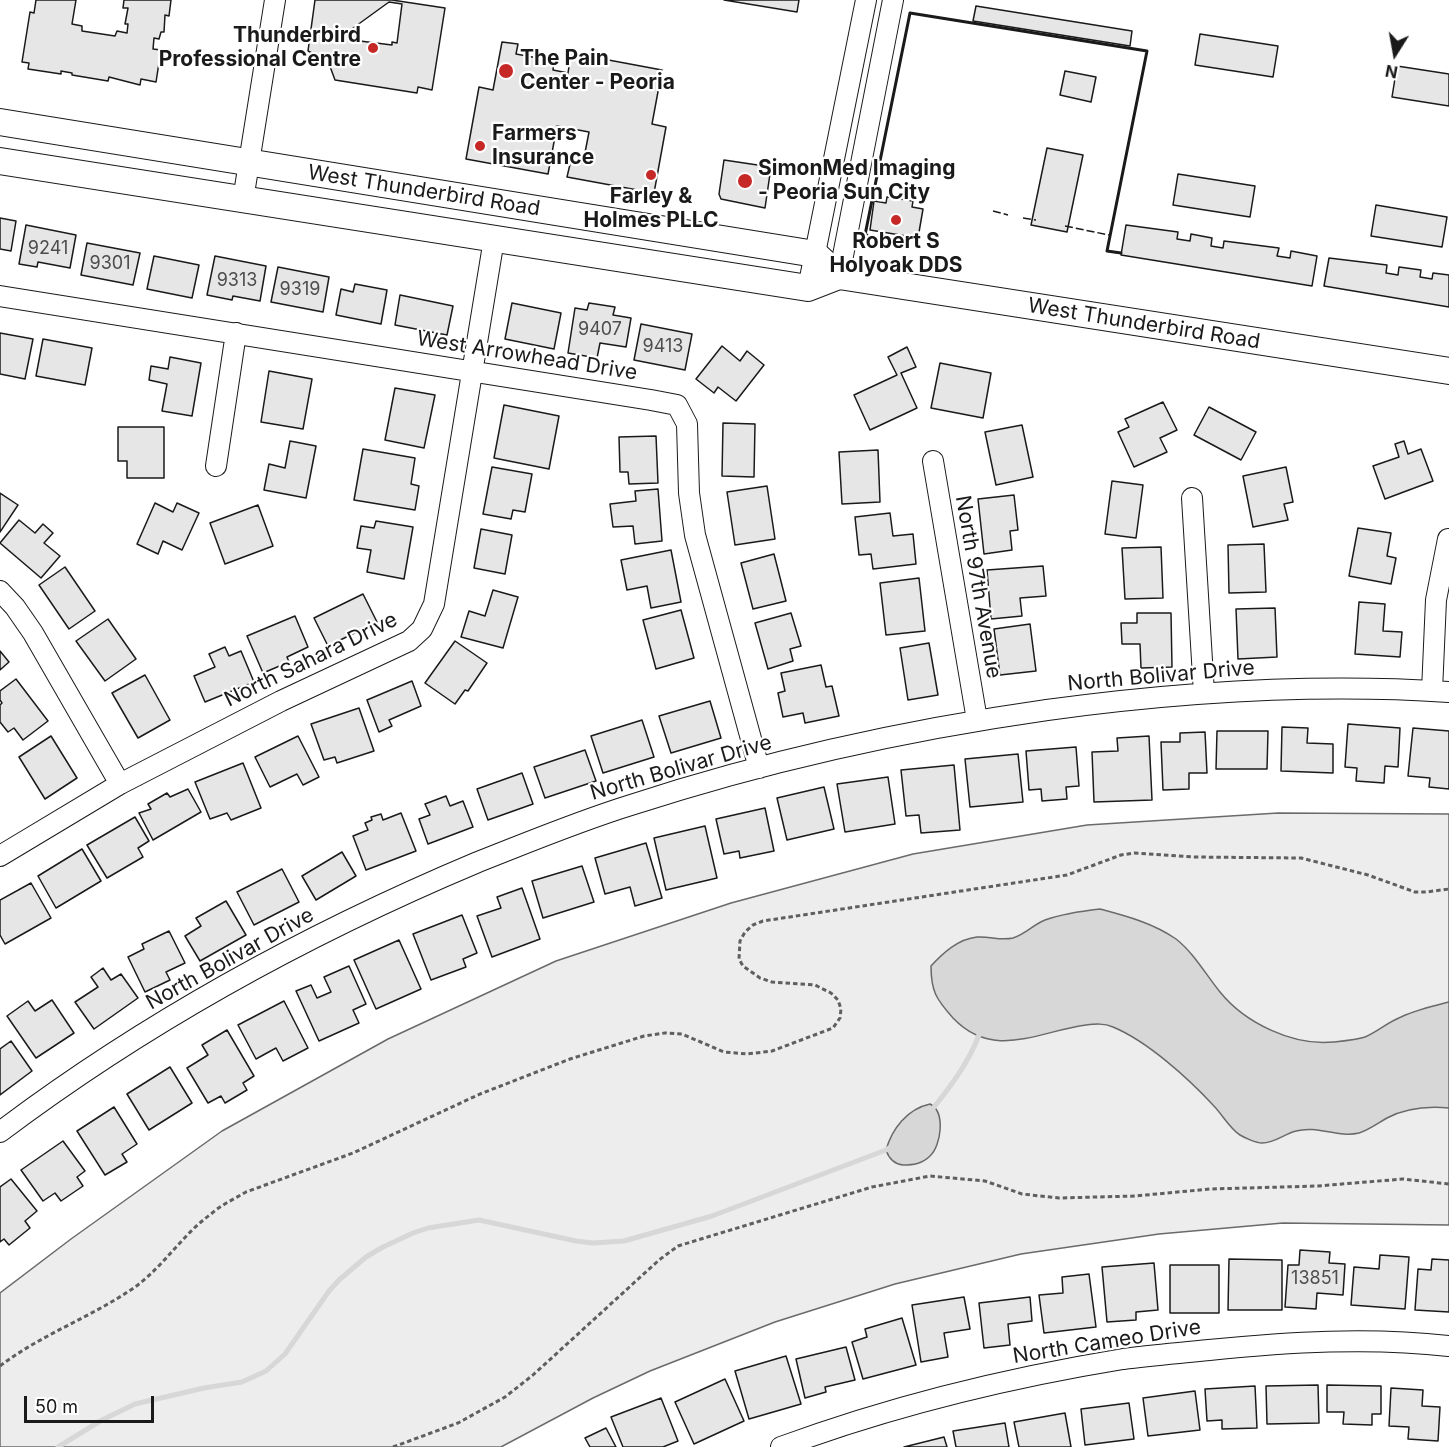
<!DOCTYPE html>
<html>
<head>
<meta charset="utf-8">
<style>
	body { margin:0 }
	#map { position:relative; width:1449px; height:1447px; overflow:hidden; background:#fff; font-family:Inter,sans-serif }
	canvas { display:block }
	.north { position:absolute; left:1365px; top:24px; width:60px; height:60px; -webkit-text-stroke:4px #fff; paint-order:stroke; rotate:191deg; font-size:16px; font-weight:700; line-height:24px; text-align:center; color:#1a1a1a }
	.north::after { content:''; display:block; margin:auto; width:21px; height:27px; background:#1a1a1a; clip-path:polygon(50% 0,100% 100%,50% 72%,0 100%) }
	.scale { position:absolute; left:24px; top:1396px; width:130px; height:27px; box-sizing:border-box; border:3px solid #1a1a1a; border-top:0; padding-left:8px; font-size:18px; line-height:21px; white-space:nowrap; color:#1a1a1a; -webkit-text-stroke:4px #fff; paint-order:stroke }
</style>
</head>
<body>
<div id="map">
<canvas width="1449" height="1447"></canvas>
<div class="north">N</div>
<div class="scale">50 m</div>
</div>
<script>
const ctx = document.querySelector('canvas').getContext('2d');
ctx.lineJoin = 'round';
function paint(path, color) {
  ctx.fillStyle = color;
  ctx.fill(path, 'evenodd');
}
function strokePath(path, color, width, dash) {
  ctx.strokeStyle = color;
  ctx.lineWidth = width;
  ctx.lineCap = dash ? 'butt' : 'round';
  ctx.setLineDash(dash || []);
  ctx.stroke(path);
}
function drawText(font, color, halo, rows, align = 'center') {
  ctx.font = font + ' Inter,sans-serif';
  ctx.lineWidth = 4.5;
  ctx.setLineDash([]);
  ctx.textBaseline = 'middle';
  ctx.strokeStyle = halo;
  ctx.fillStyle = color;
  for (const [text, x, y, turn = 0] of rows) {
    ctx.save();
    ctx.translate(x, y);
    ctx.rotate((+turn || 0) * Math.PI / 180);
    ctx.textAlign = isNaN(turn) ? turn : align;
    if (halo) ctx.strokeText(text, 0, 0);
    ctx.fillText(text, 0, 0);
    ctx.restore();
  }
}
const built = new Path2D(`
	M1278 813 1449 814V1225L1283 1223 1159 1234 1021 1254 895 1284 775 1322 650 1371 593 1398 501 1447H0V1293L71 1239 222 1131 388 1039 556 961 731 903 913 854 1087 825Z`);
paint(built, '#ededed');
strokePath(built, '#6a6a6a', 1.5);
const water = new Path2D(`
	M1100 909C1126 916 1153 923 1176 939 1194 953 1206 975 1220 992 1245 1023 1293 1046 1333 1042 1343 1041 1356 1040 1365 1037 1377 1032 1388 1022 1401 1017 1416 1010 1433 1006 1449 1002V1108C1428 1106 1406 1108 1387 1118 1378 1123 1369 1130 1359 1133 1338 1138 1317 1125 1296 1131 1284 1134 1275 1143 1262 1143 1256 1143 1245 1138 1240 1135 1230 1129 1222 1114 1213 1105 1188 1078 1147 1041 1113 1027 1104 1023 1095 1024 1086 1025 1039 1031 994 1061 953 1018 936 999 931 991 931 966 943 953 958 939 977 937 990 936 1000 941 1013 938 1026 934 1034 924 1045 920 1062 914 1082 911 1100 909Z
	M930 1104C946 1112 941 1146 930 1156 922 1164 913 1165 903 1165 894 1164 889 1159 886 1150 892 1129 907 1109 930 1104Z`);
paint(water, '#d7d7d7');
strokePath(water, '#6a6a6a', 1.5);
strokePath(new Path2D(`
	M931 1111C950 1087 968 1064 979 1035
	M58 1447 102 1420 135 1404 204 1388 242 1382 266 1371 285 1354 329 1291 339 1280 366 1257 383 1247 413 1233 428 1228 479 1220 576 1241 593 1243 624 1241 712 1216 886 1150 891 1147`), '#d7d7d7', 5);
const building = new Path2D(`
	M36 0H76L72 24 82 26V31L115 36 117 31 127 33 128 24H125L128 8H123L124 0H171L169 16 165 15 164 32H161L159 39 154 38 153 49 161 50 156 82 141 79 140 85 109 77 108 81 72 75V73L61 71V74L28 69 29 63 22 62 30 12 34 13Z
	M315 0H392L445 8 432 90 418 87 417 93 335 80 328 61 308 51ZM389 2 402 4 397 43 392 42V45L360 41 353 36 349 31Z
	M724 0H799L797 12Z
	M976 6 1132 31 1130 46 973 21Z
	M1200 34 1278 46 1273 77 1195 65Z
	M502 42 518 44 516 54 554 61 553 70 568 73 571 53 662 70 652 124 666 127 654 193 567 177 571 160 583 163 589 132 557 126 548 174 466 159 479 87 493 90Z
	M1397 66 1449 74V106L1392 97Z
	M1065 71 1096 77 1091 102 1060 95Z
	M1047 148 1083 155 1067 232 1031 225Z
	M724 160 771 167 765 208 721 199 719 194Z
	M1178 174 1255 186 1250 217 1173 205Z
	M887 197 913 201 912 207 923 209 918 238 870 230 874 201 886 203Z
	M1376 205 1447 217 1442 247 1371 236Z
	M0 218 16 221 11 251 0 249Z
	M26 225 76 235 70 268 38 262 37 267 19 264Z
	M1126 225 1178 232 1177 239 1190 241 1191 234 1212 238 1211 246 1223 248 1224 241 1279 248 1277 256 1290 258 1291 251 1317 256 1312 286 1121 255Z
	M87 243 140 253 133 285 81 275Z
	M154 256 199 265 192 298 147 289Z
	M215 256 266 266 260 301 233 296 232 300 207 295Z
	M1329 258 1387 265 1386 273 1398 275 1399 267 1421 270 1420 277 1432 279 1433 273 1449 275V307L1324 286Z
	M278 267 329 277 323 312 271 302Z
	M355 284 387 290 381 324 336 315 341 289 353 292Z
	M400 295 453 306 447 335 395 325Z
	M512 303 561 313 554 349 505 339Z
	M589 303 615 307 613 315 631 318 626 347 600 343 597 358 568 353 575 308 587 310Z
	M641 324 692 334 685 370 634 360Z
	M0 333 33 339 25 379 0 374Z
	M43 339 92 348 85 385 36 376Z
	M722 346 740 361 747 351 764 365 736 401 718 387 714 393 696 379Z
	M907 347 916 367 901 373 917 408 870 430 854 395 897 375 888 357Z
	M170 357 201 363 192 416 162 411 167 384 149 380 151 366 168 369Z
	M940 363 991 373 983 418 931 408Z
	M269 371 312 379 303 429 261 422Z
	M395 388 435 395 424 448 385 440Z
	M1163 402 1177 430 1160 438 1167 452 1134 467 1118 432 1129 427 1125 419Z
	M504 405 559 416 549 469 494 458Z
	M1209 407 1256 432 1241 460 1194 435Z
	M723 423 755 424 754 477 722 476Z
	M1022 425 1033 477 996 485 985 432Z
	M118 427H164V478H127V461H118Z
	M656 436 658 483 629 484 628 472H620L619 437Z
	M290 441 316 446 306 498 264 490 269 464 285 468Z
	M1404 441 1408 454 1421 449 1433 481 1385 499 1373 466 1399 457 1395 444Z
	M363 449 415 458 411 484 419 486 415 510 354 500Z
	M878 450 880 502 842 504 839 452Z
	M492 467 532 474 525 512 513 510 511 519 483 514Z
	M1286 467 1293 502 1284 504 1288 520 1253 527 1243 476Z
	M1112 481 1143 485 1136 538 1105 534Z
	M767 486 775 539 735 545 727 492Z
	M658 489 662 541 635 544 633 526 613 527 610 504 636 501 635 491Z
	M0 493 18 505 0 532Z
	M1014 495 1018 530 1010 531 1012 550 984 554 978 499Z
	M155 503 173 512 177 503 199 513 182 550 163 541 158 554 137 544Z
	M258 505 273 546 225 564 210 523Z
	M890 513 893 536 913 534 916 564 873 569 871 554 859 555 855 517Z
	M19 520 35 533 43 524 53 533 44 543 60 556 41 578 0 543Z
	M376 521 413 527 404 579 367 572 371 550 357 548 361 526 374 528Z
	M1358 528 1391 533 1387 556 1396 558 1391 584 1349 576Z
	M481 529 512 535 505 574 474 568Z
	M1264 544 1266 592 1229 593 1228 545Z
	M1161 547 1163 598 1125 599 1122 548Z
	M671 550 681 602 651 608 647 586 627 590 621 560Z
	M774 554 786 601 753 609 741 563Z
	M1043 566 1046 596 1020 598 1022 616 991 619 987 570Z
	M65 567 95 611 69 629 39 585Z
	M919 578 925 631 886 635 880 583Z
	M493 590 518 597 503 648 461 637 469 611 485 616Z
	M363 594 377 622 328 646 314 618Z
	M1359 602 1385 604 1383 631 1402 632 1400 657 1355 654Z
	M1275 608 1277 657 1238 659 1236 609Z
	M681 610 694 658 656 669 643 620Z
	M791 613 801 646 790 649 793 661 768 669 755 623Z
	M1137 613H1171L1172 667 1141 668 1140 644H1122L1121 623H1137Z
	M295 616 308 647 287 657 289 662 263 673 247 636Z
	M108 619 136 659 105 681 76 641Z
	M1030 624 1036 671 1000 675 994 629Z
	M455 641 487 663 468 691 465 690 455 704 425 683Z
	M929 643 938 695 908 700 900 648Z
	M225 647 229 656 241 651 254 682 205 702 194 676 215 667 209 654Z
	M0 651 9 662 0 670Z
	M821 665 826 687 832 686 839 716 805 723 803 713 783 717 778 693 785 691 781 673Z
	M145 675 170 720 138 738 112 693Z
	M16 679 48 721 23 740 14 728 8 732 0 722V705L2 703 0 700V691Z
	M412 681 421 706 389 720 392 726 379 732 367 700Z
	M710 701 721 738 671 753 659 716Z
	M359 708 374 751 337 763 335 757 324 760 311 724Z
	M642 720 654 757 603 773 591 736Z
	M1348 724 1400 728 1398 767 1385 766 1384 783 1356 781 1357 768 1345 767Z
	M1282 727 1308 728 1307 743 1333 744V773L1281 771Z
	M1413 728 1449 731V789L1429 787 1430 778 1408 776Z
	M1217 731H1268L1267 769H1216Z
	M1205 732 1207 773H1189V789L1163 790 1161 742H1180V733Z
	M51 736 77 778 45 799 19 757Z
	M298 736 319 777 303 785 297 774 270 787 255 757Z
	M1149 736 1152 800 1094 802 1092 752 1118 751 1117 738Z
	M1076 747 1079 786 1066 787 1067 799 1042 801 1041 789 1029 790 1026 751Z
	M585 750 596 781 545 798 534 767Z
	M1018 754 1023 802 970 807 965 759Z
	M243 763 261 808 231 820 227 813 210 819 195 782Z
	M954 765 960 830 921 833 919 815 906 816 901 770Z
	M522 773 533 804 488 820 477 789Z
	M888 777 895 824 845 832 837 784Z
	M824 787 834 829 787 840 777 798Z
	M188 789 201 812 153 840 139 813 151 809 148 804 167 793 170 797Z
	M446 796 450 806 463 801 473 827 428 844 419 819 430 815 425 804Z
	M765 808 774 851 740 858 739 851 724 854 716 819Z
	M401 813 416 851 366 870 353 836 368 830 365 823 372 820 371 817 381 814 383 820Z
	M135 817 149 841 138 848 143 857 107 878 87 845Z
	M705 826 717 878 666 890 654 838Z
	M646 843 662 898 635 906 630 887 605 894 595 858Z
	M82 849 101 881 56 908 38 876Z
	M342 852 356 876 316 900 302 876Z
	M582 866 594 902 543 918 532 881Z
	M282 869 299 902 254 925 237 892Z
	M31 883 51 918 5 944 0 935V900Z
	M522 888 540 939 492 957 477 916 501 908 497 897Z
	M226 901 246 935 200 961 185 936 201 926 196 918Z
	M462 915 477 953 463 959 466 967 431 980 413 934Z
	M169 931 185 963 166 972 170 980 145 992 128 957 144 949 142 944Z
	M399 940 421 989 376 1009 354 960Z
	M349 966 366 1004 353 1010 359 1023 319 1041 296 991 311 985 317 998 331 992 324 977Z
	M103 968 111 980 121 974 138 998 94 1029 75 1002 98 987 91 977Z
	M52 1000 74 1033 36 1058 7 1016 28 1001 35 1011Z
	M284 1001 308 1048 283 1061 276 1048 256 1059 238 1025Z
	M227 1030 254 1076 243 1083 247 1090 225 1103 221 1096 208 1103 187 1068 208 1055 202 1045Z
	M11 1041 32 1071 0 1095V1049Z
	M170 1067 192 1103 149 1130 127 1094Z
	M114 1107 137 1144 122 1154 127 1162 105 1175 77 1131Z
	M63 1141 85 1171 77 1177 83 1186 61 1201 55 1193 43 1201 21 1170Z
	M11 1179 37 1211 25 1221 30 1228 9 1245 4 1239 0 1242V1187Z
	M1300 1250 1330 1252 1329 1263 1345 1264 1343 1295 1317 1293 1316 1309 1285 1307 1288 1265H1299Z
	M1380 1255 1409 1257 1405 1309 1351 1305 1354 1267 1379 1269Z
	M1229 1259 1282 1260V1310H1228Z
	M1432 1259 1449 1260V1312L1415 1310 1418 1269 1431 1270Z
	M1154 1263 1158 1310 1136 1312V1320L1107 1322 1102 1267Z
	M1170 1265H1219V1313H1170Z
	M1089 1274 1096 1327 1044 1333 1039 1295 1063 1293 1062 1277Z
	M964 1297 970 1329 944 1333 948 1357 921 1362 912 1305Z
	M1030 1297 1032 1321 1008 1324 1010 1345 984 1348 979 1303Z
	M902 1318 916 1365 863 1379 852 1342 867 1337 865 1329Z
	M846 1347 855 1380 825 1387 826 1392 805 1398 796 1359Z
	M786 1356 801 1404 749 1419 735 1371Z
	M725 1379 744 1421 694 1444 675 1402Z
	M1318 1385 1319 1423 1267 1424 1266 1386Z
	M1327 1385 1381 1386V1414H1372V1425L1343 1424 1344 1412H1327Z
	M1255 1386 1257 1428 1222 1429V1420L1207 1421 1205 1389Z
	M1391 1388 1423 1390 1422 1406 1440 1407 1438 1441 1408 1439 1409 1427 1389 1426Z
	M1195 1391 1200 1430 1148 1436 1143 1398Z
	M661 1398 678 1441 663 1447H623L611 1417Z
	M1129 1403 1134 1439 1085 1445 1081 1409Z
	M1065 1413 1071 1447H1019L1014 1422Z
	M1005 1423 1009 1447H956L953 1431Z
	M606 1428 616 1447H590L585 1438Z
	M944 1437 947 1447H904Z`);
paint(building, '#e6e6e6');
strokePath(building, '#1a1a1a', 1.5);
const minor = new Path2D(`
	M243 200 275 0
	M839 276 893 0
	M808 288C827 192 846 96 866 0
	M0 296 651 400 677 405 687 424 689 493 695 535 759 768
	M933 461 977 720
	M216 466 236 333
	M1192 498 1204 693
	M0 591 15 607 33 633 120 784
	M1432 691 1436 600 1448 539
	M0 856 120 784 281 701 409 641 422 629 434 604 494 239
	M0 1132C146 1022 309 933 478 862 529 842 579 821 631 805 766 761 906 730 1047 710 1179 692 1315 683 1449 692
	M781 1447C892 1406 1007 1378 1123 1359 1152 1355 1181 1353 1209 1350 1289 1342 1369 1337 1449 1346`);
const major = new Path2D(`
	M0 122 815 254 839 276
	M0 161 808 288 839 276 1449 371`);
strokePath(minor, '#1a1a1a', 22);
strokePath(major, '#1a1a1a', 28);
strokePath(new Path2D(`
	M0 1366C42 1334 92 1317 135 1287 164 1266 182 1235 211 1214 221 1205 234 1199 246 1192L353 1153 480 1094 570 1059 644 1036 665 1033 682 1034 724 1052 747 1054 772 1051 833 1028 840 1018 841 1009 838 1000 831 993 815 985 772 982 760 978 743 966 739 959 740 941 745 932 753 925 763 921 1067 875 1121 855 1134 853 1194 857 1301 858 1368 875 1415 892H1426L1449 889
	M393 1447 458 1423 505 1397 533 1375 659 1260 678 1246 872 1187 930 1176 985 1181 1022 1194 1059 1198 1135 1196 1210 1189 1318 1186 1403 1179 1449 1184`), '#5f5f5f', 3, [4.5, 3]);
strokePath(minor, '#fff', 20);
strokePath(major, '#fff', 26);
strokePath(new Path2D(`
	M993 211 1008 215
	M1023 218 1036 220
	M1065 226 1109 235`), '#1a1a1a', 1.5, [8, 3]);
strokePath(new Path2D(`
	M867 235H865L910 13 1147 51 1107 251 1121 253`), '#1a1a1a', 3);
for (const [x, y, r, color] of [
	[373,48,6,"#c62828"],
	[506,71,8,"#c62828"],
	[480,146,6,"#c62828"],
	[651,175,6,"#c62828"],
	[745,181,8,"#c62828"],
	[896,220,6,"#c62828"]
]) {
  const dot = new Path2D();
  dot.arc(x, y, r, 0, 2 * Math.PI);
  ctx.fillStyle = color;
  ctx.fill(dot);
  strokePath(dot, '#fff', 2);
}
drawText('18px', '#4d4d4d', null, [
	["9241",48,249],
	["9301",110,264],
	["9313",237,281],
	["9319",300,290],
	["9407",600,330],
	["9413",663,347],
	["13851",1315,1279]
]);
drawText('bold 21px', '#1a1a1a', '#fff', [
	["Thunderbird",361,36,"right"],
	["Professional Centre",361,60,"right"],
	["The Pain",520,59],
	["Center - Peoria",520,83],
	["Farmers",492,134],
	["Insurance",492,158],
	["SimonMed Imaging",758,169],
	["- Peoria Sun City",758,193],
	["Farley &",651,197,"center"],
	["Holmes PLLC",651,221,"center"],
	["Robert S",896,242,"center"],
	["Holyoak DDS",896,266,"center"]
], 'left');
drawText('21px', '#1a1a1a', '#fff', [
	["West Thunderbird Road",424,191,9],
	["West Thunderbird Road",1144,324,9],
	["West Arrowhead Drive",527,356,9],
	["North 97th Avenue",978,587,80],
	["North Sahara Drive",311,660,-26],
	["North Bolivar Drive",1161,676,-5],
	["North Bolivar Drive",681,768,-16],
	["North Bolivar Drive",230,959,-29],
	["North Cameo Drive",1107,1342,-9]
]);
</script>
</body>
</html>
